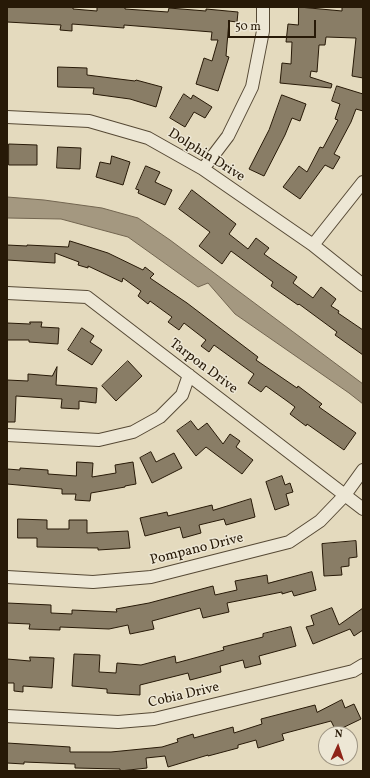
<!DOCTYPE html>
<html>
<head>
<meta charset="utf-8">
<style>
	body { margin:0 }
	#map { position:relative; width:370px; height:778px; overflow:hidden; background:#e4dabe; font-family:Vollkorn,serif }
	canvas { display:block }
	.frame { position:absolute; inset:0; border:8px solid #271907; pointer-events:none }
	.north { position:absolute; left:318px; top:726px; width:40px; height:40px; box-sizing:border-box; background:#ede7d5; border:1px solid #9e9583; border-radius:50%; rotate:3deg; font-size:11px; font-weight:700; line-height:16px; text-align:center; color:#271907 }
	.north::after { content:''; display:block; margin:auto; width:14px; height:18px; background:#8f2418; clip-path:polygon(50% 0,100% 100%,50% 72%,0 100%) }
	.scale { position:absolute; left:228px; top:20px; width:88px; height:18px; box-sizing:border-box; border:2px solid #271907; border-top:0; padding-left:5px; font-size:12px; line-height:14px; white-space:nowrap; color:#271907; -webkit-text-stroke:3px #ede7d5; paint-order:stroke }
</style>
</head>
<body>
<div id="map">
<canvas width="370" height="778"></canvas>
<div class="frame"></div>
<div class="north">N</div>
<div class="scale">50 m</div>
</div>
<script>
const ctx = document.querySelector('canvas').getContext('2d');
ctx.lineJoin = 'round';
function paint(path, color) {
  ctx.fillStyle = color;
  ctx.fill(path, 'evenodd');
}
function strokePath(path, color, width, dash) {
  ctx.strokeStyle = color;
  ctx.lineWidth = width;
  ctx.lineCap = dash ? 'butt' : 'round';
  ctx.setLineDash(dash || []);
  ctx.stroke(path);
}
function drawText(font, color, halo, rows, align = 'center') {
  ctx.font = font + ' Vollkorn,serif';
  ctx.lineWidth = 3;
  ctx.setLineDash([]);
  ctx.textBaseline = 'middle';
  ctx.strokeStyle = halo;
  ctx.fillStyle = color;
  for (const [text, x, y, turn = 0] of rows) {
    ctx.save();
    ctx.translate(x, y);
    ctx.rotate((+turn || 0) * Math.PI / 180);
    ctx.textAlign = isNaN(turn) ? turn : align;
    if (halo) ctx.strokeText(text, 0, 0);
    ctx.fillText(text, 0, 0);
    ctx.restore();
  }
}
const water = new Path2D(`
	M7 197 44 200 102 208 138 218 170 240 363 384V404L349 393 235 314 208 283 198 287 128 237 61 219 7 218Z`);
paint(water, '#a49880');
strokePath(water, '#726550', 1);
const building = new Path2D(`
	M7 7H73V9L97 11V7H125V9L168 12 169 8 206 11V9L238 12 237 22 229 21 226 56 229 57 218 91 196 84 204 58 212 61 218 40H211L212 32 124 25V28L72 24V31L60 30 61 25 7 22Z
	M299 7 342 11V7H363V78L352 76 356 38 326 37 325 45H319L317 72 311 71 310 77 332 84 331 88 280 83 282 63 291 64 292 42H286L288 24 298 25Z
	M58 67 87 68V75L135 81 136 80 162 87 156 107 130 99 93 94 94 88 58 87Z
	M337 86 363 94V111L356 109 351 122 334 154 340 157 333 169 325 165 300 199 283 187 299 166 307 172 320 147 323 148 338 120 335 119 340 104 332 101Z
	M184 94 191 99 193 95 212 107 205 118 194 112 185 127 170 118Z
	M282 95 306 104 300 121 292 118 285 135 264 176 249 169 269 130Z
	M9 144 37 145V165H9Z
	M58 147 81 148 80 169 57 168Z
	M112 156 130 162 123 185 96 177 100 162 110 164Z
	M146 166 160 172 155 182 172 190 165 205 138 193 139 190 136 189Z
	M192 190 236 224 229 234 248 249 256 238 269 248 264 254 297 277 293 283 313 298 321 287 336 299 331 306 339 311 338 313 363 330V355L335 335 337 332 299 304 298 305 271 286 273 282 231 251 222 264 199 246 210 232 179 209Z
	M70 241 108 253 143 270 145 267 154 274 150 278 187 303 258 357 256 360 297 388 298 386 322 404 319 407 356 433 344 450 307 424 306 426 290 414 295 407 287 401 266 386 261 392 248 383 254 374 214 345 209 352 201 346 206 340 184 323 179 330 168 322 172 317 150 301 148 304 138 296 141 291 123 278 122 282 88 266V268L78 265 79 262 55 253V263L7 260V245L27 246V245L68 247Z
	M30 322H42L41 327 59 328 58 344 29 342V340H7V323L30 324Z
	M82 328 94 336 90 342 102 350 92 365 68 350Z
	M128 361 142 376 116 401 102 386Z
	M57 367 56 385 97 388 96 403 79 401V409L61 408 62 399 16 396 15 422H7V380L28 381V374L52 376Z
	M191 421 198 430 207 423 223 444 230 434 240 441 236 447 253 460 242 474 206 447 196 456 177 431Z
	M151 452 156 462 174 453 182 468 152 483 140 458Z
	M77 462 93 463 92 477 116 473 115 465 133 462 136 484 125 486V487L91 493 90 501 75 500 76 494H62V489L7 484V469L20 470V468L48 470V474L76 476Z
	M282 476 285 485 290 483 293 492 286 494 289 505 275 510 266 482Z
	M251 499 255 517 226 525 224 519 199 525 201 533 183 538 180 527 145 536 140 518 167 512 168 516 212 505 213 510Z
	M18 519 47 520V529H69V520H87V533L128 531 130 548 98 550V548L37 547V538H18Z
	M356 541 357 557 349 558V566L341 567 342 575 324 576 322 544Z
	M312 572 316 590 294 596 292 591 282 594V592L227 603 229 612 203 618 200 608 152 621 154 629 130 634 128 625 109 629 60 627V630L29 629 30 624 7 623V603L51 605V613L72 614V610L117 612 116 609 149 603 213 586 215 595 237 590 235 581 267 575 268 583Z
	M332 608 339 625 363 608V630L354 636 350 629 313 644 306 627 314 625 311 616Z
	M291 627 296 646 259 656 261 664 245 668 243 660 220 666 221 672 190 680 188 673 140 685V695L107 693V689L72 686 74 654 100 655 99 672 116 673 117 663 141 665 175 656 176 663 224 650 223 647 263 637V634Z
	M30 657 54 658 52 688 23 686V692L14 691V683H7V659L30 661Z
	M342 700 345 708 354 704 361 719 336 731 331 721 282 734 284 740 258 748 256 740 238 745V748L208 756V755L168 767 165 756 146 758 147 768 120 771V769L75 768V764L24 762V764L7 763V743L70 747V752H111L162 747 178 742 177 739 193 734 194 738 233 727 234 733 262 724 261 719 315 705 317 712Z`);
paint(building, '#897d66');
strokePath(building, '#271907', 1);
const minor = new Path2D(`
	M7 117 89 121 148 138 203 169 313 245 363 285
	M203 169 228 136 252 87 263 31V7
	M313 245 363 182
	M7 293 87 297 363 509
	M7 435 99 440 133 432 160 417 182 395 189 375
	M7 577 93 582 151 577 289 542 320 521 345 495 363 470
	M7 716 118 722 154 719 353 671 363 665`);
strokePath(minor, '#564935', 14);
strokePath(minor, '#ede7d5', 12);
drawText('14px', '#271907', '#ede7d5', [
	["Dolphin Drive",206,156,32],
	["Tarpon Drive",203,367,37],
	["Pompano Drive",197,550,-14],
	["Cobia Drive",184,696,-13]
]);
</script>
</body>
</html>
